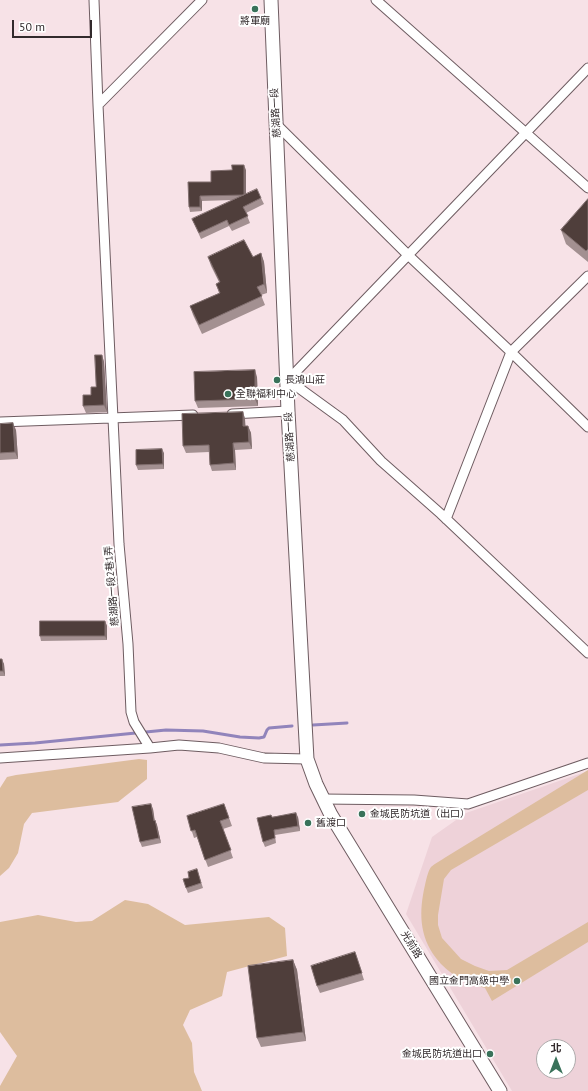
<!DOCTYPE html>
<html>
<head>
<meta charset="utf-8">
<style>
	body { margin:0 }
	#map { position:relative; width:588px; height:1091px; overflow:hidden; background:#f7e2e7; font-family:"PT Sans","Noto Sans TC",sans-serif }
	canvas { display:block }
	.north { position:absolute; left:536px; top:1039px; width:40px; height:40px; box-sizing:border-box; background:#fff; border:1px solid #adaaab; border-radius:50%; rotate:0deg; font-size:11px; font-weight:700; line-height:16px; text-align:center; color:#322a2c }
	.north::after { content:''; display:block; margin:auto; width:14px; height:18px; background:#39725a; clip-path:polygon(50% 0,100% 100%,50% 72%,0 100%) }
	.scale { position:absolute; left:12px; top:20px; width:80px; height:18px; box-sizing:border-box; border:2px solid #322a2c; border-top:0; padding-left:5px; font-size:12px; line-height:14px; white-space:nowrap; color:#322a2c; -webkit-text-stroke:3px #fff; paint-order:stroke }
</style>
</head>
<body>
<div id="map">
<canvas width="588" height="1091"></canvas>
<div class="north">北</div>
<div class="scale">50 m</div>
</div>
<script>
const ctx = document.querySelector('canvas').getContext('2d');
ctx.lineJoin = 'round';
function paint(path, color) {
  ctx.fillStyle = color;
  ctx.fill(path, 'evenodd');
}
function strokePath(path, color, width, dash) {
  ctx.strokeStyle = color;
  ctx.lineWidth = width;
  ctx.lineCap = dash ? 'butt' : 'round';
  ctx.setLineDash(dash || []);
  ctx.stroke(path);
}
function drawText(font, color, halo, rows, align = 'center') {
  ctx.font = font + ' "PT Sans","Noto Sans TC",sans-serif';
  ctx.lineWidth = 4;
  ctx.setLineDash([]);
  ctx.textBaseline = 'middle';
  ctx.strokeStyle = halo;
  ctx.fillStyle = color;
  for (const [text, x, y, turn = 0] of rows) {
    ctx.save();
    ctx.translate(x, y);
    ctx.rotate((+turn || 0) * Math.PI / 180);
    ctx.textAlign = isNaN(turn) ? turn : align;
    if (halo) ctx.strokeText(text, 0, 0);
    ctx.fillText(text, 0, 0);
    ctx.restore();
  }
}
paint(new Path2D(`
	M588 771V1091H512L406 914 432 837 466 813ZM544 1047H568V1071H544Z`), '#eed2d9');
paint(new Path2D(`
	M139 759 147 760V779L118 802 32 813 24 824 18 853 9 868 0 876V788L7 777 16 775Z
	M588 770V790L451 870 444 879 438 915V925L442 938 452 949 461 959 475 966 489 971 507 970 588 922V942L492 1001 485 988C466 983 448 974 436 958 419 936 419 911 425 885 426 880 428 871 431 867 435 863 442 860 446 857Z
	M125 900 148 904 185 925 269 917 285 928 287 956 227 972 222 996 190 1010 183 1025 192 1043 194 1072 202 1091H0V1086L17 1056 0 1032V922L38 915 76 922 92 921Z`), '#ddbd9e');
strokePath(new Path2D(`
	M313 725 347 723
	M0 745 35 743 166 730 203 731 240 737 259 738 264 737 267 730 269 728 292 726`), '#9184bb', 3);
const minor = new Path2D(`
	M94 0 98 105
	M376 0 588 188
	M588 68 288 380 343 420 381 461 441 514 588 653
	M276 124 408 255 511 352 588 427
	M232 414 288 411
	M0 422 193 415
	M446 519 511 352 588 276
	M150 748 134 722 131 712 128 644 119 544 98 105 202 0
	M0 758 150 748 179 745 219 748 264 758 307 759
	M322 799 414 800 468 804 588 763`);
const secondary = new Path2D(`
	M271 0 288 411 307 759 316 784 331 815 500 1091`);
strokePath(minor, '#6e5c61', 11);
strokePath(secondary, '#6e5c61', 15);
strokePath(minor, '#fff', 9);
strokePath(secondary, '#fff', 13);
paint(new Path2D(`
	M246 170V194L261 198 264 204 246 213 250 223 232 231 229 226 201 239 192 219 232 200 202 201V211L190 212 189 207 211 182Z
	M588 199V262L566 244 561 230Z
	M261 253 264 262 267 293 261 295 265 305 202 334 193 315 190 306 219 293 216 284 219 282 211 266 208 257H253Z
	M102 355 104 362 107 412 86 413 83 406 91 395 96 387Z
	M257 377 258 406 198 408 195 401Z
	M243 412 245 419V426H248L251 433 252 449 235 450 236 470 212 471 210 465 209 452 186 453 183 446Z
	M0 424 16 430 18 459 0 460Z
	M164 453V469L138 470 136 465Z
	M105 621 107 626V640L41 641 40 636Z
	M0 659 4 664 5 676H0Z
	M224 804 232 826 223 829 233 858 208 867 197 837 194 838 187 816Z
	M153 809 155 821 157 825 161 843 142 847 140 842Z
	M271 815 272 817H298L300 831 275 835 276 843 265 847 263 842Z
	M197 869 203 888 188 893 186 888 189 878Z
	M355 952 364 980 320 993 317 986Z
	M293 960 297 970 306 1041 261 1047 257 1038Z`), '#a39091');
paint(new Path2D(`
	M244 165 246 170V200L244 195Z
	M200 196 202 201V211L200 207Z
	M261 253 264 262 267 293 264 284Z
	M102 355 104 362 107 412 104 405Z
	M255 370 257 377 258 406 255 399Z
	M243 412 245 419 246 433 243 426Z
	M13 423 16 430 18 459 15 452Z
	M248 426 251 433 252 449 249 442Z
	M233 443 235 450 236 470 234 463Z
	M162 449 164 453V469L163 464Z
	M105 621 107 626V640L105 636Z
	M2 659 4 664 5 676 3 671Z
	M151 804 153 809 155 826 154 821Z
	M296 813 298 817 300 831 298 826Z
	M155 820 157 825 161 843 159 838Z
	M293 960 297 970 306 1041 303 1032Z`), '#816f6f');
const building = new Path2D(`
	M232 165H244V195L200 196V207H189L188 182H211V171L232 170Z
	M257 189 261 198 243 207 248 216 229 225 227 220 199 233 192 219Z
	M588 199V249L586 251 561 230Z
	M244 240 253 257 261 253 264 284 257 287 262 296 199 325 190 306 220 293 216 284 220 282 208 257Z
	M95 355H102L104 405 83 406V395H91V387H96Z
	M255 370V399L195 401 194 372Z
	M243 412V426H248L249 442 233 443 234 463 210 465 209 445 183 446 182 414Z
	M13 423 15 452 0 453V424Z
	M162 449 163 464 136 465V450Z
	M40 621H105V636H40Z
	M0 659H2L3 671H0Z
	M151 804 154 821 155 820 159 838 140 842 132 807Z
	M224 804 229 818 220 821 231 850 205 860 195 830 191 831 187 816Z
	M296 813 298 826 274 830 275 838 263 842 257 818 271 815 272 817Z
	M197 869 201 883 186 888 183 879 189 878 188 872Z
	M355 952 362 973 317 986 311 966Z
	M293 960 303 1032 257 1038 248 966Z`);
paint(building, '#4f3e3b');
strokePath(building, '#816f6f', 1);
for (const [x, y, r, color] of [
	[255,9,4,"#39725a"],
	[277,380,4,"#39725a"],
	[228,394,4,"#39725a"],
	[362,814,4,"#39725a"],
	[308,823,4,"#39725a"],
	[517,981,4,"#39725a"],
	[490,1054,4,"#39725a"]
]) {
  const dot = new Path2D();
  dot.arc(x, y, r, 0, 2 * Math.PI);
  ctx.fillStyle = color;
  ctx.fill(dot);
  strokePath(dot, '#fff', 1.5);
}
drawText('10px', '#322a2c', '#fff', [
	["將軍廟",255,21,"center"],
	["長鴻山莊",285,380],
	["全聯福利中心",236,394],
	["金城民防坑道（出口）",370,814],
	["舊渡口",316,823],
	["國立金門高級中學",509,981,"right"],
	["金城民防坑道出口",482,1054,"right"]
], 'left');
drawText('10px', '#322a2c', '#fff', [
	["慈湖路一段",276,113,-93],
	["慈湖路一段",290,437,-93],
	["慈湖路一段2巷1弄",112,586,-95],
	["光前路",411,945,58]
]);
</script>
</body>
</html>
